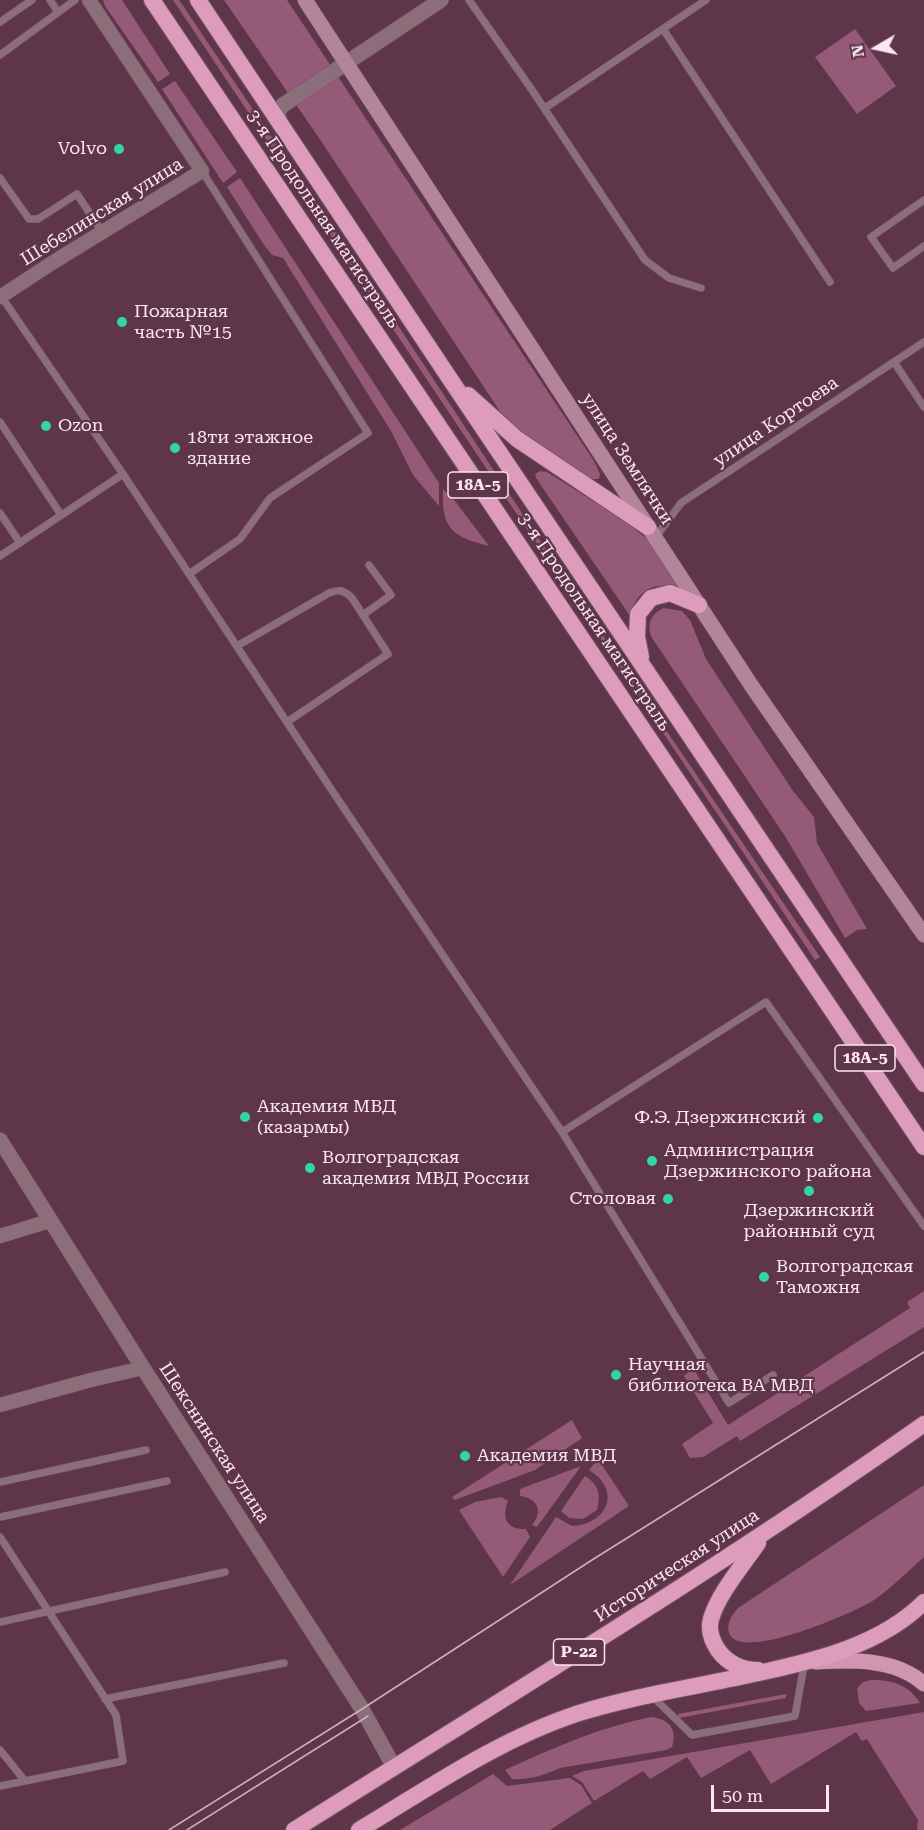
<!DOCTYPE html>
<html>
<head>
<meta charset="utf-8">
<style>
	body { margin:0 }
	#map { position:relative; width:924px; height:1830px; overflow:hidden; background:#5e3549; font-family:"Roboto Serif",serif }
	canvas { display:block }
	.north { position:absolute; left:846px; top:18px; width:60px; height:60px; -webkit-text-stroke:4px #5e3549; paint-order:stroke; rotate:261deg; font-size:16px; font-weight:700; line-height:24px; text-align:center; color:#fce7f0 }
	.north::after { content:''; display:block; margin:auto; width:21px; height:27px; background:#fce7f0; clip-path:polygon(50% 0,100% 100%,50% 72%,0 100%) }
	.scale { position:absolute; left:711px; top:1785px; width:118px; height:27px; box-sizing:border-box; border:3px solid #fce7f0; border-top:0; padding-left:8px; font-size:18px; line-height:21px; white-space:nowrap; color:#fce7f0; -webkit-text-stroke:4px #5e3549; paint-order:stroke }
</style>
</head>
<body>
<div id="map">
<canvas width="924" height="1830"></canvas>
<div class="north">N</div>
<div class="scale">50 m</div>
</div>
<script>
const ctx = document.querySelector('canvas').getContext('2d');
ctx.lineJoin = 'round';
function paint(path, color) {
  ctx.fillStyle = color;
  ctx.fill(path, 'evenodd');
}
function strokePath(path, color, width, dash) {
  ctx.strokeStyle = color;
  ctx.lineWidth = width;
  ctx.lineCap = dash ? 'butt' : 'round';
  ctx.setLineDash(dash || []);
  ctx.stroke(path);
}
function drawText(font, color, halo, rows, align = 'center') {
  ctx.font = font + ' "Roboto Serif",serif';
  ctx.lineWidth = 4.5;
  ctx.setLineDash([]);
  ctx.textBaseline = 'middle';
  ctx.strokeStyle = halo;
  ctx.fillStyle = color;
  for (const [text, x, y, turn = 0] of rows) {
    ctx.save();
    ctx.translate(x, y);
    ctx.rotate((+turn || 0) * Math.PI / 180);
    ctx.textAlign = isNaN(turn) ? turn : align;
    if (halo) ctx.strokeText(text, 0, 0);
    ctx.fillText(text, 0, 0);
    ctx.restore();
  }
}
paint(new Path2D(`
	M103 0H122L170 74 158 82 105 6Z
	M173 0H179L348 250 643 696 820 957 815 960Z
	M224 0H287L594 461 600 474 599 479H592L519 433 505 419 321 141Z
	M855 29 896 86 857 114 815 57Z
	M175 81 237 172 223 183 162 89Z
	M240 178 439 483V506L413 475 391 431 283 258 272 255 264 245 227 187Z
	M540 471 547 472 623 520 646 538 679 588C654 580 636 591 630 616L536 478 535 474Z
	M443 489 455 501 489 546C452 537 441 528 443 489Z
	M664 608 682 611 690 620 706 659 793 791 814 817 817 843 867 929 857 930 845 938 785 836 652 638C646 625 651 613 664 608Z
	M924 1291V1327L740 1441 737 1436 703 1457 690 1458 682 1444 713 1423 684 1376 693 1368 728 1425 910 1308 907 1302Z
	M572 1420 582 1438 535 1470 455 1500 452 1497Z
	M598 1459 629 1506 510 1585 556 1517 572 1526C608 1524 622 1490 589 1470Z
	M581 1466 537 1527 532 1525C544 1511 537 1498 520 1496V1489Z
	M585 1476C599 1485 601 1494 597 1510L583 1519 569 1518 561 1511Z
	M924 1485V1557C907 1572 891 1589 871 1602 852 1613 740 1663 729 1633 726 1624 732 1615 738 1608Z
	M501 1497 508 1501C501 1518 507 1530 526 1529L530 1537 503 1577 459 1510 475 1502Z
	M871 1680C893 1680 909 1685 920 1703L866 1711 859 1703 857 1688 863 1682Z
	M786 1694V1698L679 1718 678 1714Z
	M924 1712V1830H917L918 1820 867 1739 862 1741 856 1732 771 1784 750 1750 701 1778 687 1757 650 1779 643 1771 594 1801 582 1782 572 1776 584 1771Z
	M651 1717C669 1719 678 1729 672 1747L666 1750 560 1768C547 1774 527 1781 512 1779L505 1770C553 1748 600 1727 651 1717Z
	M493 1774 507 1786 570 1778 581 1785 592 1803 550 1830H400Z`), '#955a77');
const service = new Path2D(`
	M50 0 58 12
	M469 0 532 90 645 260 669 278 701 288
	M0 22 32 0
	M663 29 830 282
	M0 55 75 0
	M545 108 706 0
	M0 178 29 219H38L77 194 102 232
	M924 200 871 237 893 268 924 246
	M1 296 123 474 331 789 562 1132 729 1403 773 1375
	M894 362 924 407
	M0 422 61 515
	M0 513 20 543
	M655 538 681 503 924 342
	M0 556 123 474
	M189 574 240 539 270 498 368 433 202 171
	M363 615 391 595 369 565
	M237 646 329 593C339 589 344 590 352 598L388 654 287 722
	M562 1132 766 1002 924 1226
	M0 1482 146 1450
	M0 1517 167 1481
	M0 1537 116 1715 123 1761 0 1786
	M0 1622 225 1572
	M652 1696 692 1735 795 1716 804 1665
	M105 1699 284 1663
	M0 1750 25 1781`);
const minor = new Path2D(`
	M0 297 55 261 202 171 89 0
	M0 1236 49 1221
	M0 1405 91 1380 143 1368`);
const tertiary = new Path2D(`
	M279 120 278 111 283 105 441 0
	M0 1140 143 1368 362 1709 394 1767`);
const secondary = new Path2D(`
	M305 0 751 685 924 935`);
const primary = new Path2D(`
	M816 1662C852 1660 895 1658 924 1684`);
const trunk = new Path2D(`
	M152 0 924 1147
	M198 0 448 376 924 1084
	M468 395 517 439 648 527
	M641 657 637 637 638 614 651 598 670 593 699 605
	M758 1543C743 1565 718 1594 711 1619 708 1630 712 1641 718 1650 727 1663 742 1670 758 1670
	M294 1830C505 1697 720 1568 924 1424
	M359 1830C429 1788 498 1740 576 1714 636 1695 701 1686 763 1672 818 1660 882 1644 924 1602`);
strokePath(service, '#7a5567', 8);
strokePath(minor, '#7a5567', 15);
strokePath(tertiary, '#7a5567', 16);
strokePath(secondary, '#7a5567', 16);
strokePath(primary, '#7a5567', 16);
strokePath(trunk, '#7a5567', 18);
strokePath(service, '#8c6e7b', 7);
strokePath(minor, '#8c6e7b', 14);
strokePath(tertiary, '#8c6e7b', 15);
strokePath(secondary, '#b3849a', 15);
strokePath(primary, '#d194b1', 15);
strokePath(trunk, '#de9cbc', 16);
strokePath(new Path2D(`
	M169 1830 362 1709 592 1560 924 1352
	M187 1830 368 1716`), '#cdb2be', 1.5);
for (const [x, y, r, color] of [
	[119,149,6,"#32d4a9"],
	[122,322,6,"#32d4a9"],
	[46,426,6,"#32d4a9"],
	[175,448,6,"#32d4a9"],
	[245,1117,6,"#32d4a9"],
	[818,1118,6,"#32d4a9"],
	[652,1161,6,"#32d4a9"],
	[310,1168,6,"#32d4a9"],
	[809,1191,6,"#32d4a9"],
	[668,1199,6,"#32d4a9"],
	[764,1277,6,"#32d4a9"],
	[616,1375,6,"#32d4a9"],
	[465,1456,6,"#32d4a9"]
]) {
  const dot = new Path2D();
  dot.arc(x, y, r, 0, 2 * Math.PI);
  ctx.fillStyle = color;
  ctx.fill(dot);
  strokePath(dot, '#5e3549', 2);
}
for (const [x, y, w] of [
	[478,485,60],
	[865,1058,60],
	[579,1652,51]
]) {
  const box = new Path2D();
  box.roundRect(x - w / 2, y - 13, w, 26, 4.5);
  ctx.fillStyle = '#5e3549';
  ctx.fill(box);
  strokePath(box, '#fce7f0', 1.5);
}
drawText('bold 16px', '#fce7f0', null, [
	["18А-5",478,485],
	["18А-5",865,1058],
	["Р-22",579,1652]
]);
drawText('18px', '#fce7f0', '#5e3549', [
	["Volvo",107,149,"right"],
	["Пожарная",134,312],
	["часть №15",134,333],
	["Ozon",58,426],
	["18ти этажное",187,438],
	["здание",187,459],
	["Академия МВД",257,1107],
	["(казармы)",257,1128],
	["Ф.Э. Дзержинский",806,1118,"right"],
	["Администрация",664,1151],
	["Дзержинского района",664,1172],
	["Волгоградская",322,1158],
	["академия МВД России",322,1179],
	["Столовая",656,1199,"right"],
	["Дзержинский",809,1211,"center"],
	["районный суд",809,1232,"center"],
	["Волгоградская",776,1267],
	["Таможня",776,1288],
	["Научная",628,1365],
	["библиотека ВА МВД",628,1386],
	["Академия МВД",477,1456]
], 'left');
drawText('18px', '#fce7f0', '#5e3549', [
	["Шебелинская улица",102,212,-32],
	["3-я Продольная магистраль",323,219,56],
	["улица Кортоева",776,422,-34],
	["улица Землячки",627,459,57],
	["3-я Продольная магистраль",594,622,56],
	["Шекснинская улица",214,1443,57],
	["Историческая улица",677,1566,-33]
]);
</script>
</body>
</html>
